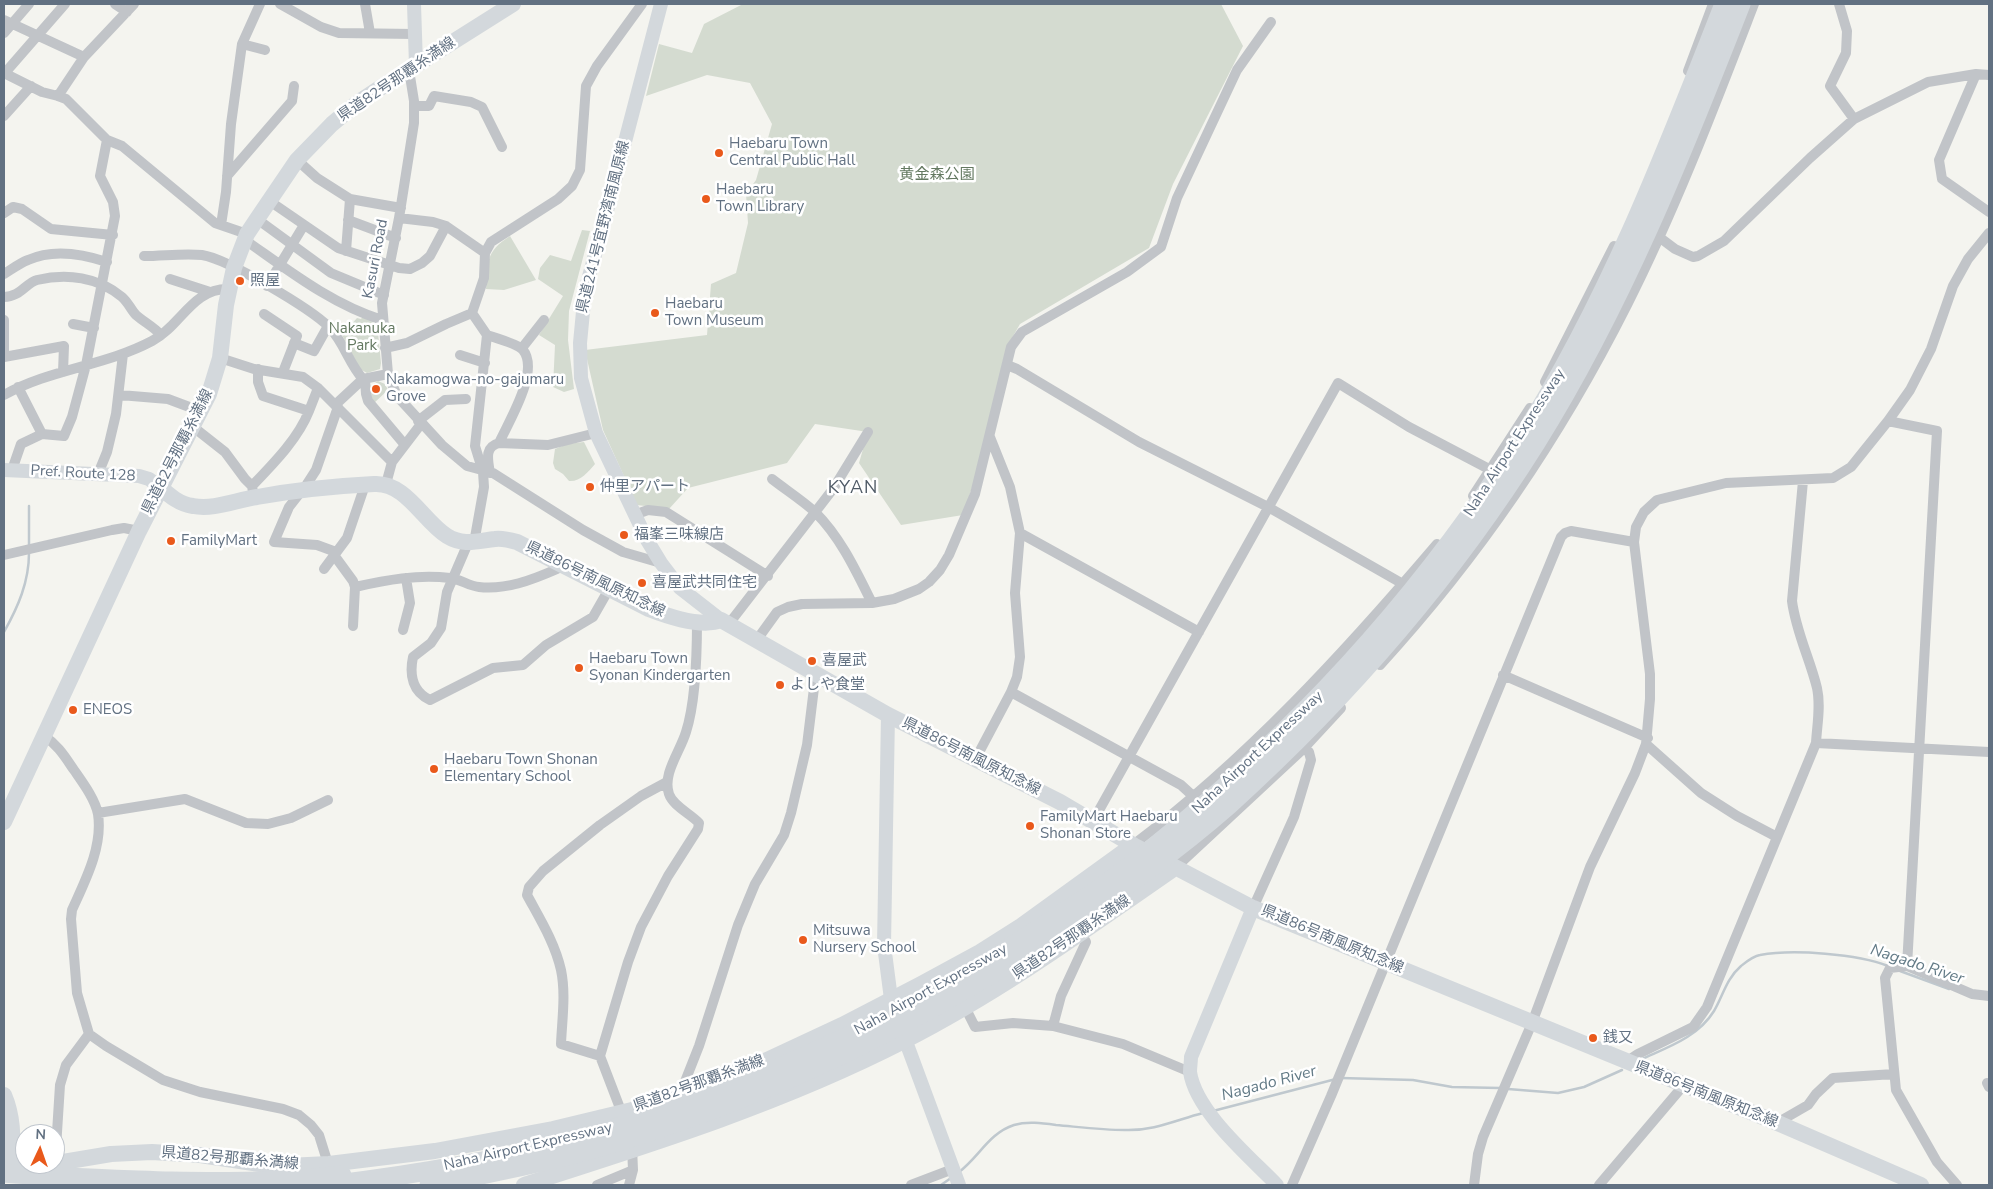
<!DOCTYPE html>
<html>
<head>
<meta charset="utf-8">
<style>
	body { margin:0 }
	#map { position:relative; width:1993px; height:1189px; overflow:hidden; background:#f4f4ef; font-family:"Nunito Sans",sans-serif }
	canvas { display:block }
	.frame { position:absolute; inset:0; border:5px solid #627182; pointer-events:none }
	.north { position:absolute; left:15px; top:1124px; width:50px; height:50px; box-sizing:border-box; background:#fff; border:1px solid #c0c6cd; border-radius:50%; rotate:3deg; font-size:14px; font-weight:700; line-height:20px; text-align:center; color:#627182 }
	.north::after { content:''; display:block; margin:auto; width:18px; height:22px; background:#e9591b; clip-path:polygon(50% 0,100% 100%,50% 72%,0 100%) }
</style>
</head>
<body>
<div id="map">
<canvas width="1993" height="1189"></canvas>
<div class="frame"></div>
<div class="north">N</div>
</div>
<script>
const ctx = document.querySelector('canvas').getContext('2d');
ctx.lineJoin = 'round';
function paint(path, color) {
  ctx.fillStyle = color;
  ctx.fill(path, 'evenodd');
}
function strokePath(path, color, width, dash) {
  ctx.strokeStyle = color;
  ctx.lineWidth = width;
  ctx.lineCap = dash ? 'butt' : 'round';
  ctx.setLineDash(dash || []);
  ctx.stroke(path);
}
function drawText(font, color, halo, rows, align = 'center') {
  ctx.font = font + ' "Nunito Sans","Noto Sans JP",sans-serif';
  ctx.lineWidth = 5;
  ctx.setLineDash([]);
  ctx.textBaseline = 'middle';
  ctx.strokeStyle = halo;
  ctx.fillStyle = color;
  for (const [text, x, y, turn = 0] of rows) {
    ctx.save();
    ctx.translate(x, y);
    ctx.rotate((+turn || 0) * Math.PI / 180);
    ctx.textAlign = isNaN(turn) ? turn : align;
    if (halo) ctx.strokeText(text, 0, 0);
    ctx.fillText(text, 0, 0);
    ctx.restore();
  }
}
paint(new Path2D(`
	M743 4H1221L1243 46 1173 184 1149 248 1020 324 1008 345 979 466 963 515 901 525 859 463 868 432 815 424 787 463 688 488 669 509 637 505 603 430 585 350 707 335 711 284 736 273 748 223 746 194 756 180 772 124 750 83 707 75 646 96 659 44 692 53 704 24Z
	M582 230 590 231 569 311 568 340 574 389 564 392 553 387 555 345 539 335 563 296 538 279 540 268 550 255 571 261Z
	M510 236 536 280 504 290 486 289C488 262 485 252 510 236Z
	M364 315 377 323 381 363 380 369 367 373 360 369 342 335 357 318 361 319Z
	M378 381 385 384 388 390 373 404 369 387Z
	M584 442 595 464C588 472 580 482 569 481L563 474 555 469 553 463 555 449 567 444Z`), '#d4dbd0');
strokePath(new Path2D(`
	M29 547V506
	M4 632C18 607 29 582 29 553
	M1900 971 1949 989
	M1642 1059C1668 1047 1698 1037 1714 1011 1723 996 1726 979 1741 966 1746 962 1753 956 1760 955 1793 949 1858 954 1888 966
	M1341 1078 1413 1080 1452 1087 1500 1088
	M1508 1089 1558 1093 1584 1087 1622 1070
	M1213 1111 1336 1079
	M959 1172C979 1157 989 1133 1014 1125 1027 1121 1042 1123 1056 1125 1079 1127 1102 1130 1125 1130 1154 1131 1176 1120 1203 1113
	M941 1185 951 1178`), '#bfc8ce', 2.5);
strokePath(new Path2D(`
	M115 4 127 12
	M280 4 321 27 339 33 415 34
	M365 4 370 33
	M1839 4 1847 31 1846 53 1830 86 1854 119
	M4 20 84 57
	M4 33 29 4
	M242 44 265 50
	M409 70 414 101V123L399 218 382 303 388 374 397 396 442 445 467 466 493 473 583 530 623 552 661 563
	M1688 71 1713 4
	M4 73 42 92 58 96 66 99 107 140 122 146 215 223 247 234
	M4 74 65 4
	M1976 74 1939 160 1942 179 1989 212
	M58 96 84 57 134 4
	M414 106H429L434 96 471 102 482 107 502 147
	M4 116 31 86
	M297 160 317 178 350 199 401 208
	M227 176 292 101 294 86
	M268 200 338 248 399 268 410 269 422 263 430 256 446 226
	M4 213 13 207 22 209 51 229 113 235
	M399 218 433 222 446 226 485 253
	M257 219 331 273 384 295
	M348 220 396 238
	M221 225 226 192 231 124 242 44 260 4
	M1659 237 1675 249 1693 257 1698 256 1724 241 1810 158 1854 119 1928 82 1976 74 1989 75
	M245 240C288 270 331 304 382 320
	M346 251 350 199
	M144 256C163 256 184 253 202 255 228 259 311 309 329 327 344 342 349 364 363 379L388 374
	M4 274C12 269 20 263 28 260 52 249 83 254 107 262
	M170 279 210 292
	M267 286 304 225
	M4 297C20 297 26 283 37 280 67 273 98 277 122 297 128 302 131 310 136 315 144 322 154 327 161 335
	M472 313 487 335 475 446 483 472 484 487 474 543
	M264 314 297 336 283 372
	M4 320V357
	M73 324 94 328
	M487 335C496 338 518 344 523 350 540 371 509 421 499 443
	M294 343 314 351 328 326
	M385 348 407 343 446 324 472 313 484 278 485 253 491 242 558 199 572 186 580 170 586 86 597 66 642 4
	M522 348 544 320
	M460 355 485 363
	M4 357 64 346 63 372
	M220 358 254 369 303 377 318 388 392 462
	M1007 365 1017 369 1139 442 1268 507 1403 584
	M365 379 366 394 368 401 405 445
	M1545 382 1614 246
	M18 387 42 434
	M4 395C50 369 105 366 152 341 181 326 192 288 229 289
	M120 395 168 399 200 411
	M335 405 363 379
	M309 411 318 388
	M418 421 445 400 466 399
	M1888 421 1937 431 1907 966
	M192 426 225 452 245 479 252 486 253 492
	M12 470 21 444 42 434 64 436 72 417 86 365 115 216 113 202 100 176 107 140
	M490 473C488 460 484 447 499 443L548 445 596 433
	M98 474 107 452 116 414 123 354
	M772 479C786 490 802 500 815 512 841 538 856 571 872 603
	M386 484 392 462 421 424
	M252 486C273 464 298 439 309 411L263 396 258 382V369
	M1473 496 1530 408
	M634 515 648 510 666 512 768 576
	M1020 533 1199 632
	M468 543 447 592 441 628 431 643 413 657C409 676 413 692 430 700L493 668 523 665 546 645 593 617 609 589
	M336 552 317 545 274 542 289 507 307 484 316 470 338 407
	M4 555 112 530 124 528 139 531
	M334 555 353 581 355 587 353 626
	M324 569 347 538 365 485
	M355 587C386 580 418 574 450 578 460 579 469 586 479 587 506 590 532 580 557 569L559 564
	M728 625 833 489 868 432
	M403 630 410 603 406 578
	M756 641 777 612 788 607 802 604 872 603 894 599 919 589 929 582 940 570 949 555 975 494 1011 347 1022 332 1127 272 1161 247 1177 198 1237 70 1271 22
	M1380 665C1478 558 1561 436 1627 305 1676 208 1715 105 1754 4
	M1503 675 1648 738
	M1011 692 1181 785 1193 796
	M44 736C58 745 65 757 74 770 83 783 95 799 98 814 103 847 85 881 72 910L71 919 77 993 89 1034 106 1046 163 1080 200 1092 283 1109 299 1115 311 1125 319 1135 329 1167
	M1816 743 1989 752
	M1646 744 1701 793 1737 816 1777 837
	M975 760 1011 692 1017 677 1020 657 1015 593 1020 533 1010 487 990 437
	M98 813 185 799 246 823 268 824 291 818 328 800
	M1093 821 1338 383 1409 427 1489 469
	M1133 845C1247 759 1345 652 1437 544
	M1175 868 1303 749 1341 708
	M1253 908 1294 817 1311 760 1309 752 1303 749
	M965 1007 975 1027 1013 1023 1053 1026 1123 1044 1190 1072
	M1053 1026 1061 996 1086 942 1081 933
	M600 1056 561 1044C562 1020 566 994 561 970 555 943 540 919 527 895L529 887 543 871 600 825 641 796 667 782
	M1626 1062 1638 1054 1693 1027 1707 1007 1816 743C1817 725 1821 706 1817 688 1810 659 1796 632 1792 601L1803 481
	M1987 1083 1989 1087
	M683 1092 684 1084 699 1046 738 925 755 884 784 835 791 813 807 745 814 688 820 675
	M623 1116 600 1056 628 962 641 927 668 876 698 829 699 823C691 814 673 806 669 794 662 774 680 752 686 732 696 701 697 654 697 621
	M1780 1124 1782 1120 1808 1105 1816 1094 1833 1078 1894 1074
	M55 1164 60 1085 66 1065 89 1034
	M597 1185 633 1170
	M629 1185 633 1170 632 1147
	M911 1185 953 1169
	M1292 1185 1331 1096 1561 537 1565 533 1571 531 1634 542
	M1474 1185 1478 1154 1483 1137 1532 1023 1590 867 1635 773 1646 744 1650 699V674L1634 542 1636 527 1644 512 1657 500 1726 483 1833 478 1851 467 1888 421 1910 390 1931 349 1953 286 1968 259 1989 233
	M1599 1185 1683 1086
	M1957 1185 1937 1162 1896 1090 1885 978 1890 968 1907 966 1972 994 1989 996`), '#c1c4c8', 10);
strokePath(new Path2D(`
	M414 4 416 65
	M661 4 604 222 585 291 580 343 581 378 596 433 647 540 661 563 680 588 721 620
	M4 470 139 476 149 479 160 487
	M888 715 884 945 891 999 894 1009
	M1253 908 1191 1057C1191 1062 1190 1067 1190 1072 1196 1112 1250 1157 1277 1185
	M902 1031 959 1185`), '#d3d8dc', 14);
strokePath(new Path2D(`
	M160 487C170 496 179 504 193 506 214 510 236 500 257 497 295 490 335 486 374 484 406 482 423 521 447 536 463 546 477 541 495 539 502 538 510 540 517 542L649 609C667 616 702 628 721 620L888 715 1060 802 1133 845 1253 908 1780 1124 1921 1185
	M4 822 139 531 209 394 220 358 226 305 234 268 247 234 257 219 297 160 332 124 356 104 383 86 513 4
	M4 1095C13 1116 13 1137 12 1160
	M21 1169 111 1154 152 1152 200 1155 260 1164 287 1166 329 1164 435 1151 553 1129 632 1110 767 1060 842 1025 921 984 980 952 1021 926 1133 845
	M524 1185C653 1144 783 1103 904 1041 1000 992 1087 929 1175 868`), '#d3d8dc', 16);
strokePath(new Path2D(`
	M4 1173C60 1178 115 1179 171 1181 228 1182 285 1182 342 1175
	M329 1185C412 1175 497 1161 577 1139 758 1088 930 1004 1085 898 1120 875 1153 848 1185 821 1316 711 1432 580 1524 435 1609 300 1666 152 1724 4
	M429 1185C478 1176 527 1166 575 1154 743 1109 903 1033 1049 938 1111 898 1173 854 1229 805 1346 699 1452 577 1536 443 1622 305 1682 155 1741 4`), '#d3d8dc', 19);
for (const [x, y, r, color] of [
	[719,153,5,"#e9591b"],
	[706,199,5,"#e9591b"],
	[240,281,5,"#e9591b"],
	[655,313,5,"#e9591b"],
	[376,389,5,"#e9591b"],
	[590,487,5,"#e9591b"],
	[624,535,5,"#e9591b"],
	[171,541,5,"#e9591b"],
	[642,583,5,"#e9591b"],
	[812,661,5,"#e9591b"],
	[579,668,5,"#e9591b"],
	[780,685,5,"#e9591b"],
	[73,710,5,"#e9591b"],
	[434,769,5,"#e9591b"],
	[1030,826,5,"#e9591b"],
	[803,940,5,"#e9591b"],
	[1593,1038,5,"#e9591b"]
]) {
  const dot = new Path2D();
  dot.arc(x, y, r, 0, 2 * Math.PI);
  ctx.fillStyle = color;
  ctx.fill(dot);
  strokePath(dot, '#fff', 2);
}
drawText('15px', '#627182', '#fff', [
	["県道82号那覇糸満線",397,80,-34],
	["県道241号宜野湾南風原線",604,227,-76],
	["Kasuri Road",376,259,-79],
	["Naha Airport Expressway",1515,443,-57],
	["県道82号那覇糸満線",178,452,-63],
	["Pref. Route 128",83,474,3],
	["県道86号南風原知念線",595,580,26],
	["Naha Airport Expressway",1258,753,-43],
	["県道86号南風原知念線",971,757,27],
	["県道82号那覇糸満線",1072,938,-34],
	["県道86号南風原知念線",1332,940,23],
	["Naha Airport Expressway",931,990,-29],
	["県道82号那覇糸満線",699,1084,-20],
	["県道86号南風原知念線",1706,1095,22],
	["Naha Airport Expressway",528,1147,-13],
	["県道82号那覇糸満線",230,1159,5]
]);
drawText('15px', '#627182', '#fff', [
	["Haebaru Town",729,144],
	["Central Public Hall",729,161],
	["Haebaru",716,190],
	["Town Library",716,207],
	["照屋",250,281],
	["Haebaru",665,304],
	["Town Museum",665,321],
	["Nakamogwa-no-gajumaru",386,380],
	["Grove",386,397],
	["仲里アパート",600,487],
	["福峯三味線店",634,535],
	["FamilyMart",181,541],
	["喜屋武共同住宅",652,583],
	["Haebaru Town",589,659],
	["Syonan Kindergarten",589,676],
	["喜屋武",822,661],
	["よしや食堂",790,685],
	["ENEOS",83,710],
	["Haebaru Town Shonan",444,760],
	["Elementary School",444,777],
	["FamilyMart Haebaru",1040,817],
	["Shonan Store",1040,834],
	["Mitsuwa",813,931],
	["Nursery School",813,948],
	["銭又",1603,1038]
], 'left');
drawText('15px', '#647961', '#fff', [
	["黄金森公園",937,175],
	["Nakanuka",362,329],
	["Park",362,346]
]);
drawText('italic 16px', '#627a86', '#fff', [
	["Nagado River",1917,965,18],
	["Nagado River",1269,1084,-15]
]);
ctx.letterSpacing = '1px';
drawText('18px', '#505b67', '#fff', [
	["KYAN",853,489]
]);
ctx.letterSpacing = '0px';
</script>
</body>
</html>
